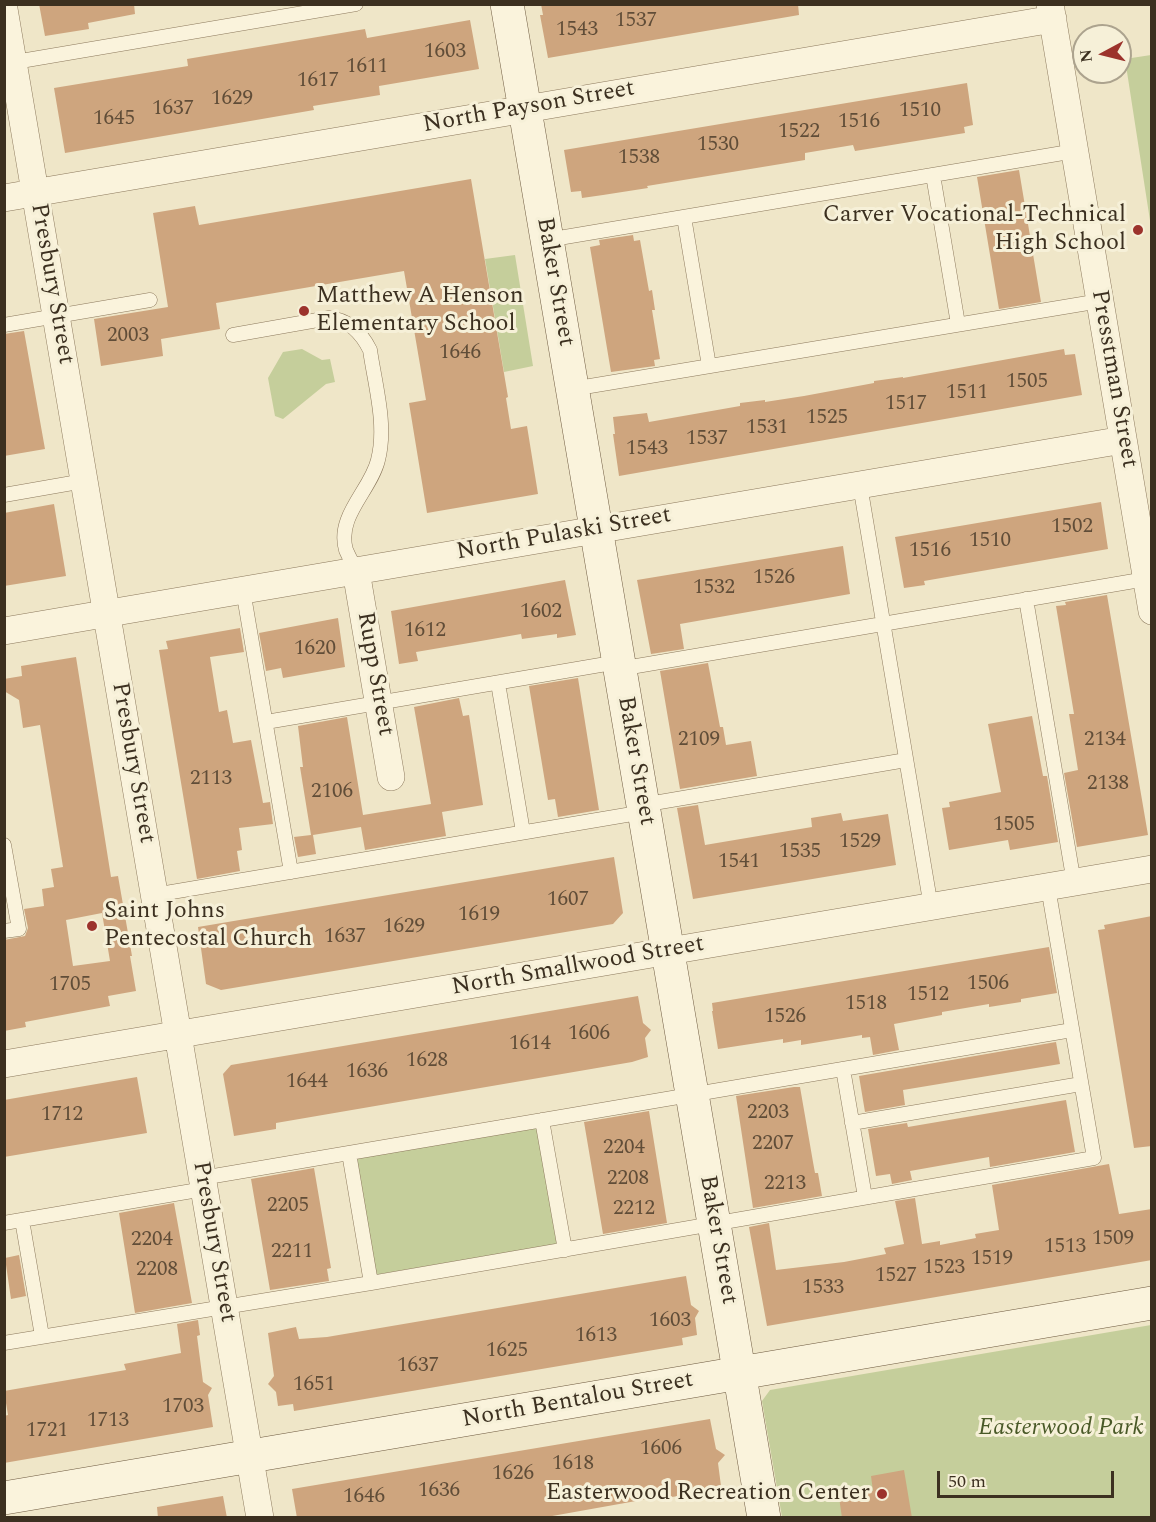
<!DOCTYPE html>
<html>
<head>
<meta charset="utf-8">
<style>
	body { margin:0 }
	#map { position:relative; width:1156px; height:1522px; overflow:hidden; background:#efe6c8; font-family:Spectral,serif }
	canvas { display:block }
	.frame { position:absolute; inset:0; border:6px solid #3c3020; pointer-events:none }
	.north { position:absolute; left:1072px; top:24px; width:60px; height:60px; box-sizing:border-box; background:#f6f0d8; border:2px solid #aca38e; border-radius:50%; rotate:263deg; font-size:16px; font-weight:700; line-height:24px; text-align:center; color:#3c3020 }
	.north::after { content:''; display:block; margin:auto; width:21px; height:27px; background:#9c332c; clip-path:polygon(50% 0,100% 100%,50% 72%,0 100%) }
	.scale { position:absolute; left:937px; top:1471px; width:177px; height:27px; box-sizing:border-box; border:3px solid #3c3020; border-top:0; padding-left:8px; font-size:18px; line-height:21px; white-space:nowrap; color:#3c3020; -webkit-text-stroke:4px #f6f0d8; paint-order:stroke }
</style>
</head>
<body>
<div id="map">
<canvas width="1156" height="1522"></canvas>
<div class="frame"></div>
<div class="north">N</div>
<div class="scale">50 m</div>
</div>
<script>
const ctx = document.querySelector('canvas').getContext('2d');
ctx.lineJoin = 'round';
function paint(path, color) {
  ctx.fillStyle = color;
  ctx.fill(path, 'evenodd');
}
function strokePath(path, color, width, dash) {
  ctx.strokeStyle = color;
  ctx.lineWidth = width;
  ctx.lineCap = dash ? 'butt' : 'round';
  ctx.setLineDash(dash || []);
  ctx.stroke(path);
}
function drawText(font, color, halo, rows, align = 'center') {
  ctx.font = font + ' Spectral,serif';
  ctx.lineWidth = 6;
  ctx.setLineDash([]);
  ctx.textBaseline = 'middle';
  ctx.strokeStyle = halo;
  ctx.fillStyle = color;
  for (const [text, x, y, turn = 0] of rows) {
    ctx.save();
    ctx.translate(x, y);
    ctx.rotate((+turn || 0) * Math.PI / 180);
    ctx.textAlign = isNaN(turn) ? turn : align;
    if (halo) ctx.strokeText(text, 0, 0);
    ctx.fillText(text, 0, 0);
    ctx.restore();
  }
}
paint(new Path2D(`
	M1151 55H1152L1151 227 1125 59Z
	M515 255 533 366 504 372 485 259Z
	M302 349 322 360 330 359 335 382 326 384 283 419 275 416 268 378 283 352Z
	M536 1125 557 1244 374 1275 354 1157Z
	M1151 1325V1517H782L762 1401 770 1390Z`), '#c5ce9b');
paint(new Path2D(`
	M39 4H134L135 14 88 23 89 29 45 36Z
	M541 4H798L799 15 548 58 540 15H543Z
	M470 20 479 69 379 86 380 95 313 106 314 110 65 153 54 88 188 66 187 59 365 29 367 38Z
	M967 83 973 125 964 127 965 133 855 151 853 145 805 153V160L647 186 648 188 603 195 582 198 581 191 571 192 564 150Z
	M1019 170 1041 302 999 309 977 177Z
	M471 179 508 397 506 398 511 429 527 426 538 494 427 513 409 403 426 400 404 271 216 303 220 329 161 339 163 356 101 366 94 319 168 307 153 213 195 206 199 225Z
	M633 235 634 241 640 240 649 291 652 290 655 310H652L660 359 654 360 655 366 611 372 590 247 600 245 599 240Z
	M24 331 45 449 4 456V334Z
	M1064 349 1065 355 1075 354 1082 395 619 476 613 434H615L613 417 647 413 649 422 740 406V403L765 400V402L804 396 874 383V381L903 377V378Z
	M1101 502 1108 549 924 581 925 585 904 588 895 537Z
	M54 504 66 576 4 586V513Z
	M843 546 850 594 680 624 684 649 651 654 637 580Z
	M565 580 576 635 557 638V634L522 639 521 634 475 642 416 652 418 661 399 664 391 611Z
	M1107 595 1148 835 1077 847 1064 773 1078 770 1069 714H1074L1056 606 1066 605 1065 602Z
	M338 618 345 667 283 678 281 668 266 671 259 633Z
	M240 628 244 652 210 657 219 712 227 710 233 743 251 740 263 803 270 802 273 824 239 828 242 850 237 851 240 871 197 879 159 650 168 649 166 641Z
	M76 657 111 877 118 876 132 956H130L136 991 108 996 110 1006 25 1022 26 1027 4 1031V940L25 936 28 928 24 909 44 906 42 889 54 887 51 869 63 867 40 725 23 728 19 700 4 691V679L22 676 21 666ZM102 913 110 961 73 966 66 920Z
	M708 663 720 727H723L726 745 751 741 757 776 680 789 660 671Z
	M578 678 599 810 558 817 555 799 548 800 529 686Z
	M459 698 463 716 469 715 483 805 442 812 446 836 365 850 361 827 313 835 316 854 298 857 294 837 311 835 300 767H303L298 726 347 717 363 815 431 804 414 707Z
	M1032 716 1043 776H1047L1058 842 1010 850 1008 840 949 850 942 808 950 807 949 802 1001 792 988 724Z
	M698 805 705 845 812 827 811 818 841 813 843 821 888 814 896 865 693 899 677 808Z
	M614 857 623 913 613 924 221 990 206 984 198 927Z
	M1152 916V1146L1134 1148 1098 930 1105 929 1104 925Z
	M1049 947 1057 993 1021 999V1002L989 1007V1004L942 1012V1015L894 1024 899 1050 873 1055 870 1037 862 1038V1035L801 1045V1040L783 1043V1039L718 1049 712 1011H713L712 1003Z
	M638 996 643 1023 651 1030 645 1038 648 1057 632 1062 276 1123V1129L234 1136 223 1074 231 1065Z
	M1056 1042 1060 1064 903 1090 905 1105 865 1112 859 1076Z
	M137 1077 147 1133 4 1157V1100Z
	M794 1087H800L813 1162 815 1173H818L822 1196 753 1208 736 1096Z
	M1066 1100 1075 1152 990 1167 989 1157 910 1171 912 1180 892 1184 890 1174 876 1176 868 1129 907 1123 908 1127Z
	M649 1111 667 1223 603 1234 584 1122Z
	M1109 1164 1119 1214 1152 1209V1260L767 1326 749 1227 769 1223 776 1270 844 1262 886 1254 884 1248 904 1244 895 1201 915 1198 922 1244 940 1241V1245L976 1238 975 1234 999 1230 992 1185Z
	M314 1168 331 1268 327 1269 329 1281 270 1290 251 1179Z
	M174 1203 192 1303 135 1313 119 1213Z
	M19 1255 26 1296 11 1299 5 1258Z
	M686 1276 691 1305 699 1311 695 1318 697 1335 682 1338 683 1345 294 1411 293 1404 278 1406 276 1392 268 1384 274 1376 268 1333 296 1327 299 1339 327 1337Z
	M198 1320 200 1335 197 1336 203 1382 212 1388 208 1395 213 1427 4 1463V1416L8 1415 4 1391 126 1370 124 1364 181 1353 177 1324Z
	M710 1419 716 1449 725 1455 718 1463 721 1486 705 1489 706 1492 665 1498 664 1496 541 1518H297L292 1489Z
	M904 1470 912 1518H842L839 1497 873 1491 871 1476Z
	M223 1496 227 1518H158L157 1507Z`), '#cea57e');
const lane = new Path2D(`
	M9 63 356 4
	M933 175 958 324
	M684 217 709 366
	M547 240 1075 151
	M4 325 150 300
	M233 335 329 318C349 320 361 332 370 350 375 385 387 425 378 460 371 490 336 516 346 550 349 557 353 564 356 571
	M572 389 1100 301
	M860 485 931 907
	M4 495 84 481
	M243 590 291 872
	M1026 599 1074 883
	M619 669 1146 579
	M498 683 523 832
	M266 722 618 662
	M642 805 906 760
	M4 845 19 929 4 931
	M154 895 644 812
	M843 1069 865 1197
	M542 1120 565 1250
	M852 1123 1081 1084
	M349 1153 371 1283
	M202 1178 1072 1030
	M22 1220 42 1336
	M4 1223 204 1189
	M4 1343 371 1283 1094 1158 1048 887`);
const street = new Path2D(`
	M1050 4 1152 611
	M4 9 260 1518
	M4 198 1053 19
	M356 571 391 777
	M4 631 1123 440
	M4 1064 1152 869`);
const secondary = new Path2D(`
	M507 4 764 1518
	M4 1498 1152 1303`);
strokePath(lane, '#8c795d', 15);
strokePath(street, '#8c795d', 28);
strokePath(secondary, '#6e5a40', 34);
strokePath(lane, '#faf3dc', 14);
strokePath(street, '#faf3dc', 27);
strokePath(secondary, '#faf3dc', 33);
for (const [x, y, r, color] of [
	[1138,230,6,"#9c332c"],
	[304,311,6,"#9c332c"],
	[92,926,6,"#9c332c"],
	[882,1494,6,"#9c332c"]
]) {
  const dot = new Path2D();
  dot.arc(x, y, r, 0, 2 * Math.PI);
  ctx.fillStyle = color;
  ctx.fill(dot);
  strokePath(dot, '#f6f0d8', 2);
}
drawText('21px', '#604d38', null, [
	["1537",636,22],
	["1543",577,31],
	["1603",445,53],
	["1611",367,68],
	["1617",318,82],
	["1629",232,100],
	["1637",173,110],
	["1510",920,112],
	["1645",114,120],
	["1516",859,123],
	["1522",799,133],
	["1530",718,146],
	["1538",639,159],
	["2003",128,337],
	["1646",460,354],
	["1505",1027,383],
	["1511",967,394],
	["1517",906,405],
	["1525",827,419],
	["1531",767,429],
	["1537",707,440],
	["1543",647,450],
	["1502",1072,528],
	["1510",990,542],
	["1516",930,552],
	["1526",774,579],
	["1532",714,589],
	["1602",541,613],
	["1612",425,632],
	["1620",315,650],
	["2109",699,741],
	["2134",1105,741],
	["2113",211,780],
	["2138",1108,785],
	["2106",332,793],
	["1505",1014,826],
	["1529",860,843],
	["1535",800,853],
	["1541",739,863],
	["1607",568,901],
	["1619",479,916],
	["1629",404,928],
	["1637",345,938],
	["1506",988,985],
	["1705",70,986],
	["1512",928,996],
	["1518",866,1005],
	["1526",785,1018],
	["1606",589,1035],
	["1614",530,1045],
	["1628",427,1062],
	["1636",367,1073],
	["1644",307,1083],
	["2203",768,1114],
	["1712",62,1116],
	["2207",773,1145],
	["2204",624,1149],
	["2208",628,1180],
	["2213",785,1185],
	["2205",288,1207],
	["2212",634,1210],
	["1509",1113,1240],
	["2204",152,1241],
	["1513",1065,1248],
	["2211",292,1253],
	["1519",992,1260],
	["1523",944,1269],
	["2208",157,1271],
	["1527",896,1277],
	["1533",823,1289],
	["1603",670,1322],
	["1613",596,1337],
	["1625",507,1352],
	["1637",418,1367],
	["1651",314,1386],
	["1703",183,1408],
	["1713",108,1422],
	["1721",47,1432],
	["1606",661,1450],
	["1618",573,1465],
	["1626",513,1475],
	["1636",439,1492],
	["1646",364,1498]
]);
drawText('24px', '#3c3020', '#f6f0d8', [
	["North Payson Street",529,108,-10],
	["Baker Street",554,282,80],
	["Presbury Street",51,284,80],
	["Presstman Street",1113,379,80],
	["North Pulaski Street",564,535,-10],
	["Rupp Street",374,674,80],
	["Baker Street",635,761,80],
	["Presbury Street",132,763,80],
	["North Smallwood Street",578,967,-10],
	["Baker Street",717,1240,80],
	["Presbury Street",213,1242,80],
	["North Bentalou Street",578,1401,-10]
]);
drawText('24px', '#3c3020', '#f6f0d8', [
	["Carver Vocational-Technical",1126,216],
	["High School",1126,244],
	["Matthew A Henson",316,297,"left"],
	["Elementary School",316,325,"left"],
	["Saint Johns",104,912,"left"],
	["Pentecostal Church",104,940,"left"],
	["Easterwood Recreation Center",870,1494]
], 'right');
drawText('italic 24px', '#495927', '#f6f0d8', [
	["Easterwood Park",1061,1429]
]);
</script>
</body>
</html>
